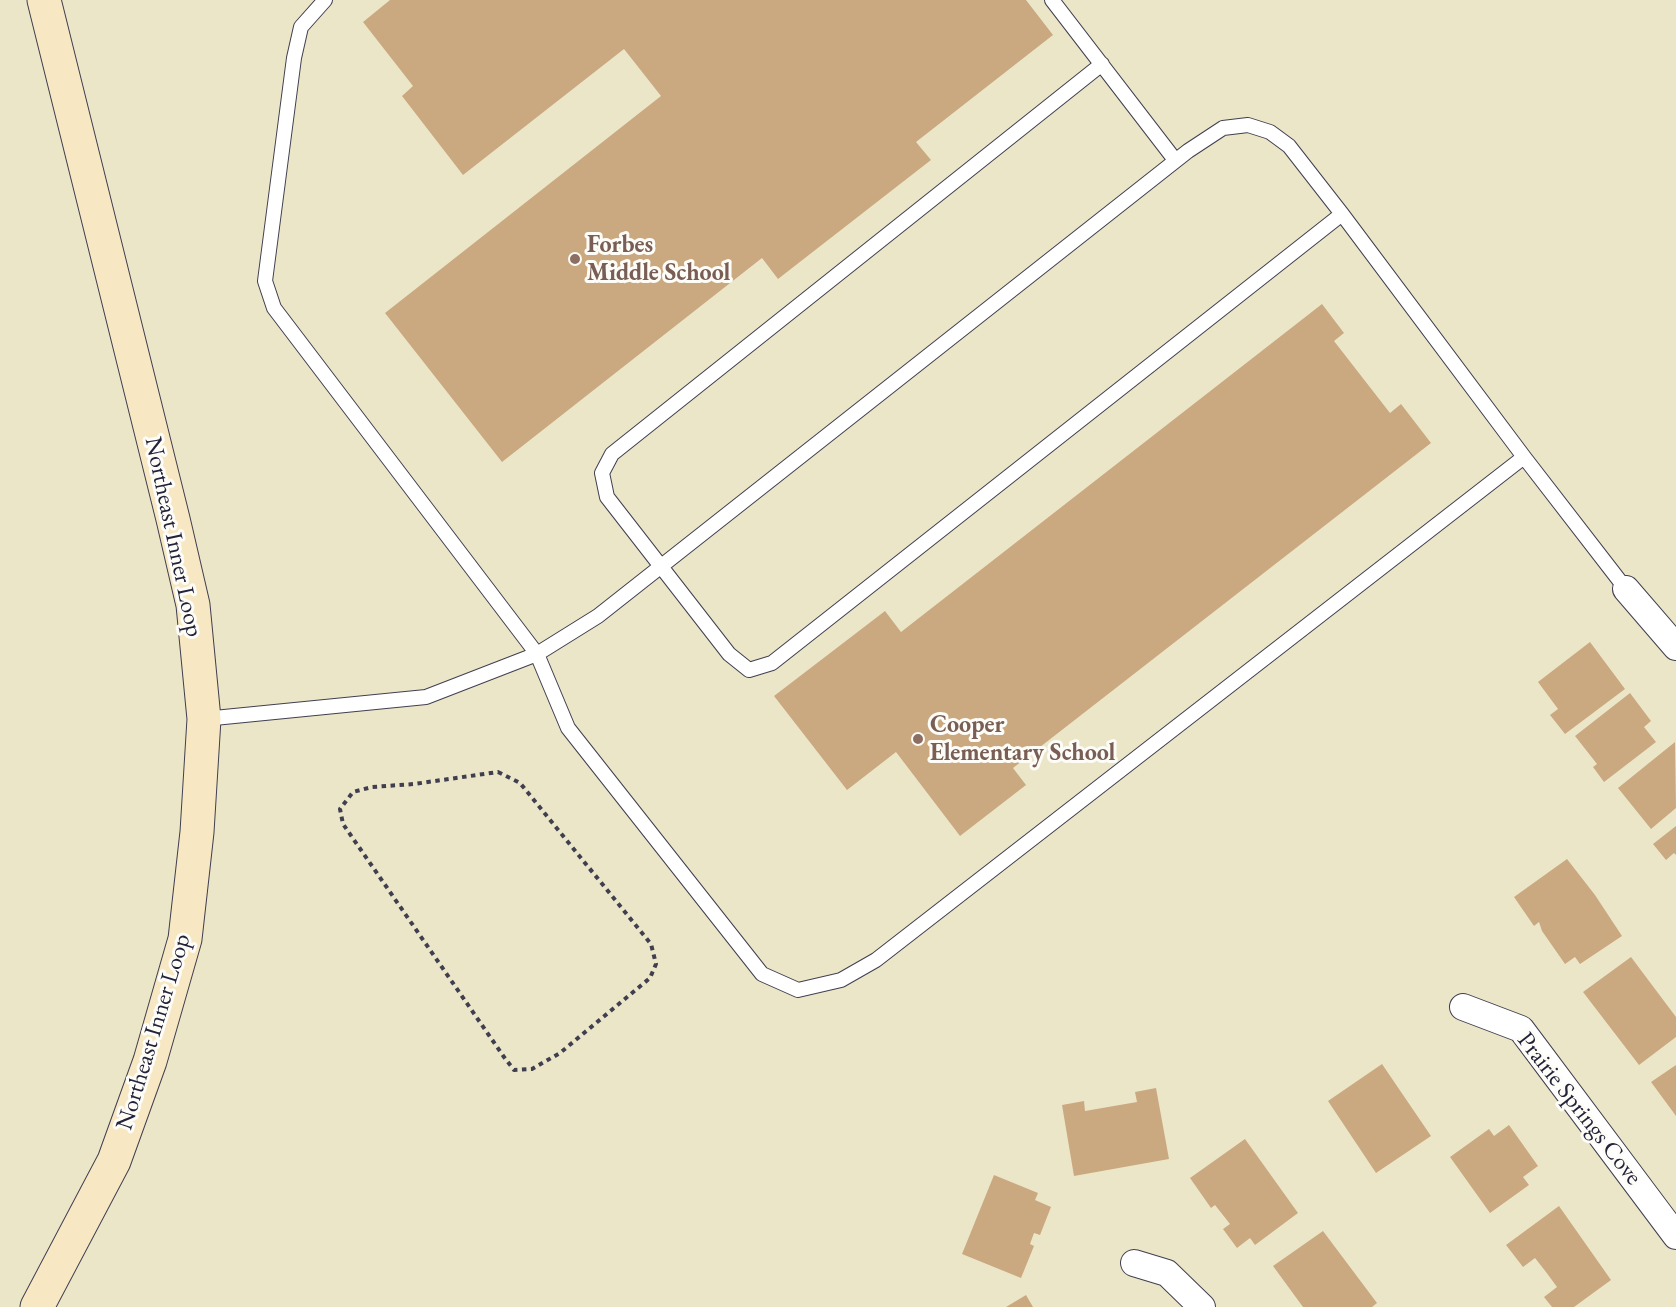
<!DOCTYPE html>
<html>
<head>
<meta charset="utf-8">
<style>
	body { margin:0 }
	canvas { display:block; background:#ebe6c8 }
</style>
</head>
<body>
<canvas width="1676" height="1307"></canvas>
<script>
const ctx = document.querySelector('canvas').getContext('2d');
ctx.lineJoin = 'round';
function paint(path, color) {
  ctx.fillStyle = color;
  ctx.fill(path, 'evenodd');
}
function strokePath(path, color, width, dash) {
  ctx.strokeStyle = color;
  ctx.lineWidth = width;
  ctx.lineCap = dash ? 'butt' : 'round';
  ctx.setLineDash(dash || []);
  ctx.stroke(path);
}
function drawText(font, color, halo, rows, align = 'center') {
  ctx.font = font + ' "EB Garamond",serif';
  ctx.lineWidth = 6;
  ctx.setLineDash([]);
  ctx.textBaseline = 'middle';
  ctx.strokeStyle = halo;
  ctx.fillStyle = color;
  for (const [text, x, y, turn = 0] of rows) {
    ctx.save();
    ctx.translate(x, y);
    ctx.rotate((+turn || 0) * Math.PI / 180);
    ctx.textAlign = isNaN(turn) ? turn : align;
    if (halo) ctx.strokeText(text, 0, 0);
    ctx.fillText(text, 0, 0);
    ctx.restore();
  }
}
paint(new Path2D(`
	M390 0H1026L1053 35 916 142 931 160 778 279 762 258 502 462 385 313 661 96 624 49 463 175 402 96 413 86 363 22Z
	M1322 304 1344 333 1334 341 1390 413 1401 404 1431 443 1013 768 1026 785 960 836 896 752 847 790 774 696 885 611 901 632Z
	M1590 642 1625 689 1565 734 1550 715 1558 709 1538 682Z
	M1630 693 1651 721 1644 727 1656 742 1604 782 1593 767 1597 764 1575 736Z
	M1675 742 1676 808 1651 829 1618 788Z
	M1676 826V855L1674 853 1666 860 1653 844Z
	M1567 859 1595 895 1622 936 1580 964 1575 957 1565 964 1542 931 1539 922 1534 926 1514 897Z
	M1631 957 1676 1017V1037L1639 1065 1583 992Z
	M1382 1064 1431 1136 1376 1173 1328 1101Z
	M1676 1065V1116L1651 1082Z
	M1156 1088 1169 1159 1074 1176 1062 1105 1084 1101 1085 1111 1137 1102 1135 1092Z
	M1509 1125 1538 1166 1523 1177 1529 1185 1490 1213 1450 1157 1489 1129 1494 1136Z
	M1245 1139 1298 1213 1255 1245 1250 1238 1237 1248 1223 1229 1230 1224 1215 1205 1211 1208 1190 1178Z
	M994 1175 1038 1193 1035 1200 1051 1207 1040 1235 1034 1233 1030 1244 1034 1246 1021 1278 962 1254Z
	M1559 1206 1611 1280 1574 1307H1552L1544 1297 1557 1287 1546 1272 1535 1258 1523 1267 1506 1245Z
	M1323 1231 1377 1303 1372 1307H1303L1273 1266Z
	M1026 1295 1033 1307H1006Z`), '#cba980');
const lane = new Path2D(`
	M325 0 301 27 294 58 265 281 274 308 537 654 568 728 762 974 798 990 841 980 876 960 1524 457
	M1052 0 1175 160
	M1102 64 612 454 602 473 607 497 729 654 749 670 772 663 1342 214
	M204 719 426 697 537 654 598 616 1188 151 1223 128 1248 125 1270 132 1289 146 1342 214 1524 457 1626 589`);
const street = new Path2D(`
	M1626 589 1676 647
	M1463 1007 1521 1029 1676 1236
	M1134 1263 1167 1273 1202 1307`);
const secondary = new Path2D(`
	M37 1307 114 1161 150 1061 185 939 197 832 204 719 193 605 173 519 44 0`);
strokePath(lane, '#403f50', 16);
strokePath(street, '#403f50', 28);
strokePath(secondary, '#403f50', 35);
strokePath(new Path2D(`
	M498 772 520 783 651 944 656 964 650 978 560 1053 532 1069 514 1070 504 1057 343 824 340 809 353 792 372 787 414 784Z`), '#403f50', 4, [4.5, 4.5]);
strokePath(lane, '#fff', 14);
strokePath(street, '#fff', 26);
strokePath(secondary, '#f7e8c3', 33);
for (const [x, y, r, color] of [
	[575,259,6,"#8d6e63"],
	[918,739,6,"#8d6e63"]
]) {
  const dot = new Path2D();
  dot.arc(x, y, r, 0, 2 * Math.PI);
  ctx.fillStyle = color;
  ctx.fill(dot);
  strokePath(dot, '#fdfcf7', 2);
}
drawText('bold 24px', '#785e54', '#fdfcf7', [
	["Forbes",587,245],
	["Middle School",587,273],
	["Cooper",930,725],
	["Elementary School",930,753]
], 'left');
drawText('24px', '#22223b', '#fdfcf7', [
	["Northeast Inner Loop",173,537,78],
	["Northeast Inner Loop",154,1032,-73],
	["Prairie Springs Cove",1579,1109,52]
]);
</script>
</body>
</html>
